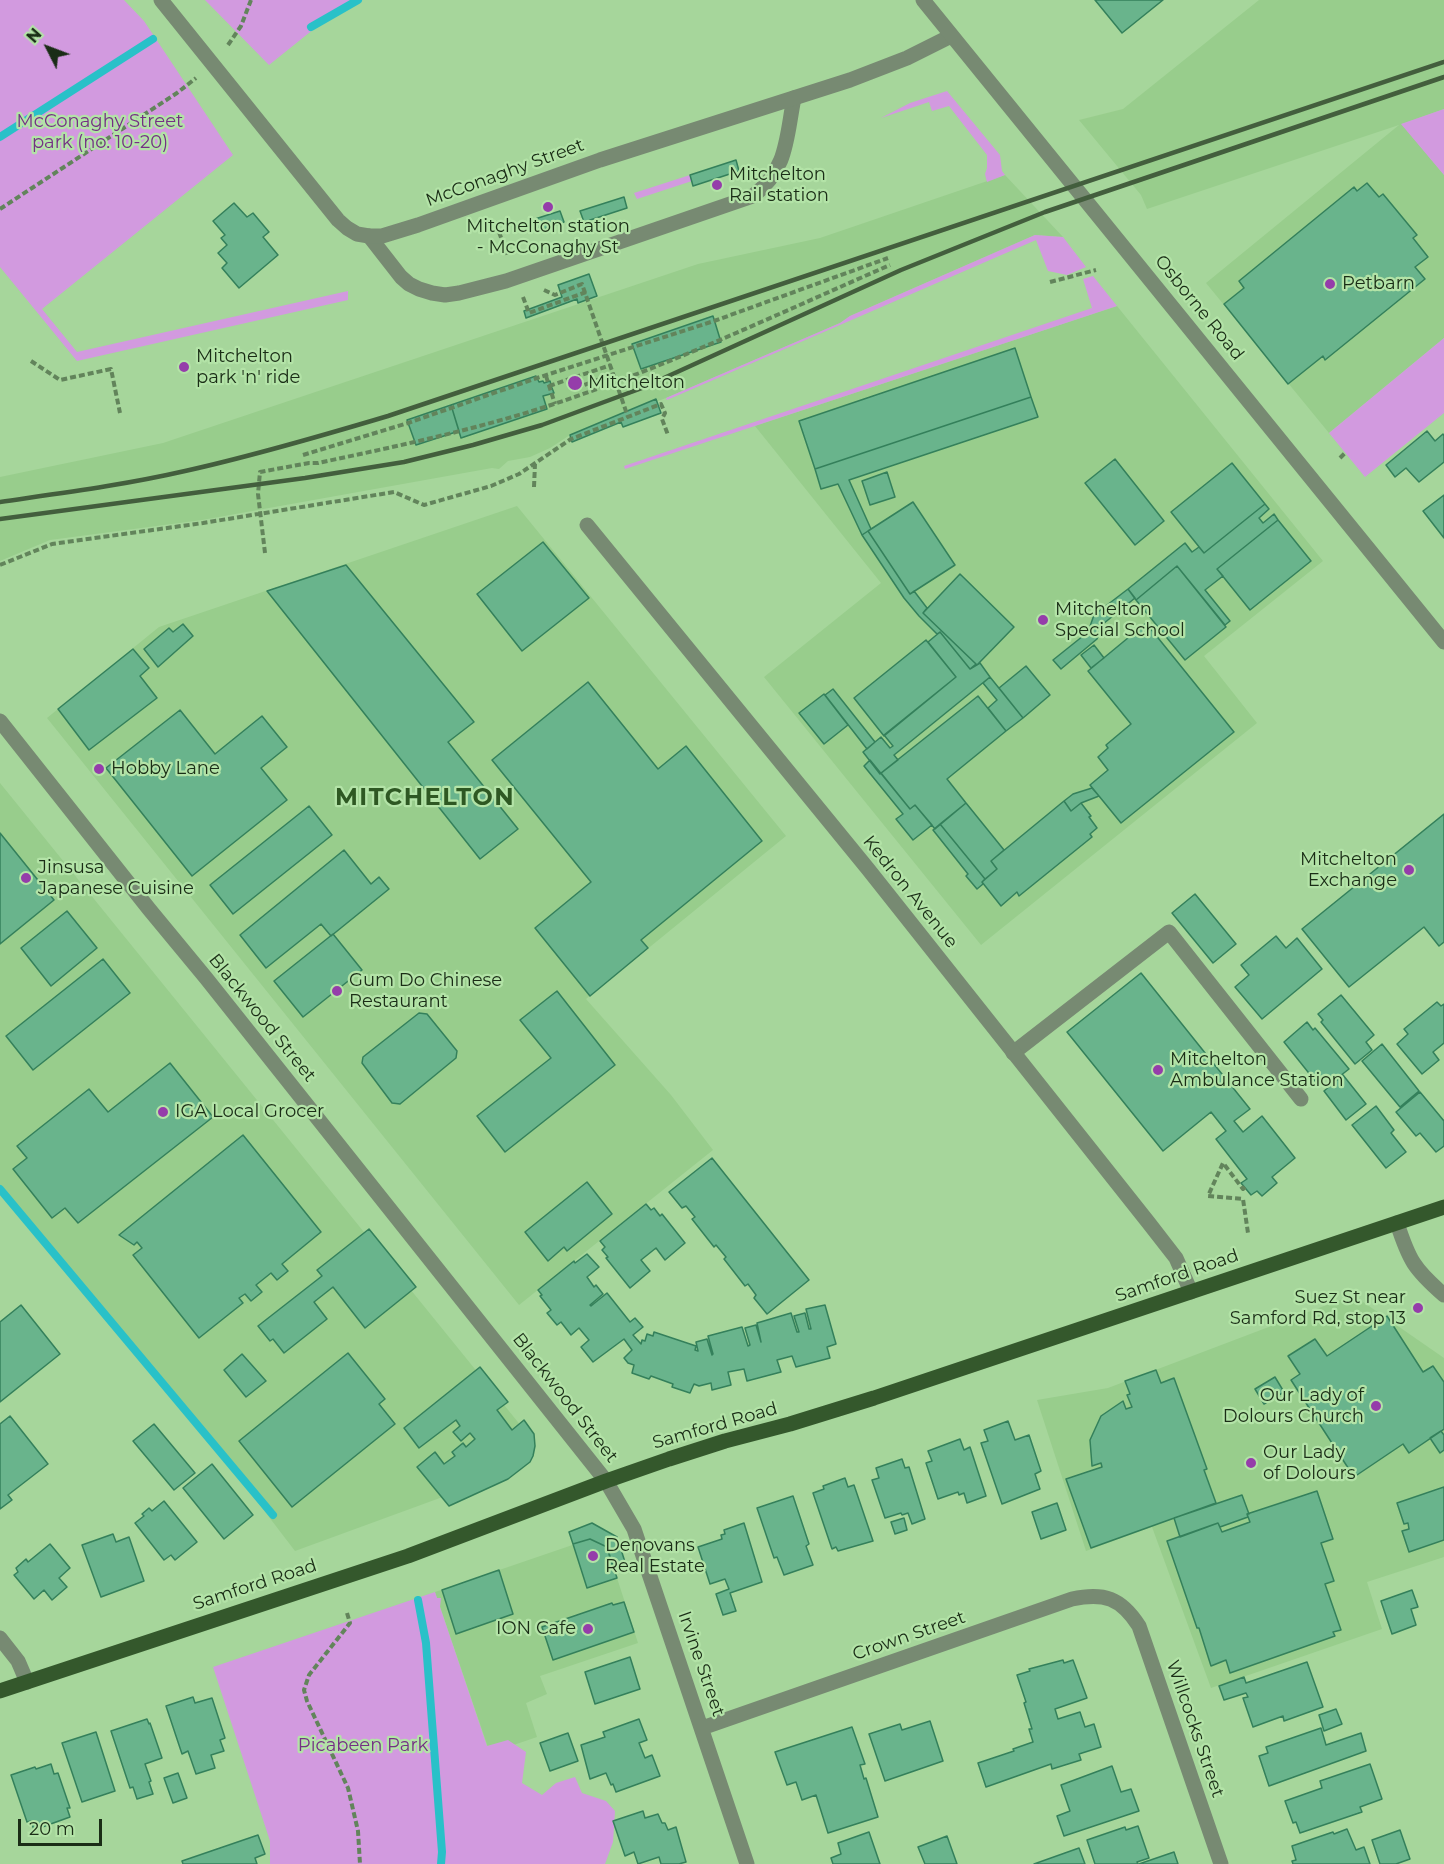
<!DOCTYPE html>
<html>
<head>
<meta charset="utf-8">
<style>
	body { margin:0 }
	#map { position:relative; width:1444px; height:1864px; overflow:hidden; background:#a6d69b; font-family:Montserrat,sans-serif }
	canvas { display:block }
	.north { position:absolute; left:18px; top:18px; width:60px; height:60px; -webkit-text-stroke:4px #b3e3a7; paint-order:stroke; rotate:312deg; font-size:16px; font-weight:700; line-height:24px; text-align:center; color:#1a2d16 }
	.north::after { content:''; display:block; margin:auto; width:21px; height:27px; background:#1a2d16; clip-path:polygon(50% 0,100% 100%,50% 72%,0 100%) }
	.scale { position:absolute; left:18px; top:1819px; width:84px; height:27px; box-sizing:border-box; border:3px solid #1a2d16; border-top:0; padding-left:8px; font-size:18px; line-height:21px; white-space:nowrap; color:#1a2d16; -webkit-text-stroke:4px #b3e3a7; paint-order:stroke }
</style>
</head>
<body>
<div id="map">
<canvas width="1444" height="1864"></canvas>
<div class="north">N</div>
<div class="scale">20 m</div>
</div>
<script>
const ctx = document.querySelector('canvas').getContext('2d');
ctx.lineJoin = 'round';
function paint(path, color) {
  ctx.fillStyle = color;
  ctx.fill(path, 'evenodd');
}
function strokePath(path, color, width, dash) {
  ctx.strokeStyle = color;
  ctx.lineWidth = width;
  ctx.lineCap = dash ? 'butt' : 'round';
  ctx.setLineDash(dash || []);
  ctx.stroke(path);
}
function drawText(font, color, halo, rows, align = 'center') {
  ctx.font = font + ' Montserrat,sans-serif';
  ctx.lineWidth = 4.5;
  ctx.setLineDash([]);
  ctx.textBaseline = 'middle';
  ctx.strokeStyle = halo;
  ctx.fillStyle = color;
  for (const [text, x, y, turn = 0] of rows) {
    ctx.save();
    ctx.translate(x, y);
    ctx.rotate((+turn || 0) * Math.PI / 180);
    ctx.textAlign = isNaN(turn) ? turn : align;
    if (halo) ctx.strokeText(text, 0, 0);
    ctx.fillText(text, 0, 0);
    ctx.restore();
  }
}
paint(new Path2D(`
	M1259 0H1444V109L1402 124 1444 175V338L1329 433 1206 283 1399 125 1147 209 1141 195 1079 120 1123 109Z
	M1005 175 1063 237 1035 235 850 316 840 323 666 398 570 435 550 448 530 457 508 461 499 469 492 468 202 520 50 540 0 561V477L163 443 698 264 820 238Z
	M1117 306 1323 561 1204 656 1257 723 981 945 764 677 881 583 755 426Z
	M517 506 786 836 586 999 671 1095 713 1150 519 1305 47 718 159 627Z
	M0 783 530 1437 500 1476 295 1551 220 1453 0 1189Z
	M1353 1295 1444 1358V1557L1367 1582 1382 1629 1211 1688 1152 1527 1086 1551 1037 1400 1108 1388Z
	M590 1539 607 1547 638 1643 540 1676 547 1694 526 1703 537 1737 490 1753 435 1592Z`), '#98cd8c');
paint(new Path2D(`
	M0 0H124L144 21 233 155 42 309 77 352 348 291V300L77 361 0 267Z
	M205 0H350L269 65Z
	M947 91 1000 155 1002 171 1005 175 987 182 985 174 987 168V155L949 106 932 111 929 102 881 118 910 103Z
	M1444 109V175L1401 124Z
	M690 175 692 181 637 199 634 193Z
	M1035 235 1063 237 1086 267 1067 275 1048 271 1036 240 667 400 666 398 840 323 850 316Z
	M1093 276 1117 306 625 469 624 466 1092 308 1083 279Z
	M1444 338V413L1365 477 1329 433Z
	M435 1592 437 1598H441L440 1607 487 1746 508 1740 526 1752 522 1783 542 1795 556 1783 575 1777 582 1793 606 1801 615 1811 613 1842 605 1864H270V1841L213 1667Z`), '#d29adf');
strokePath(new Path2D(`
	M311 27 358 0
	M0 137 153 39
	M0 1189 273 1515
	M418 1600 426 1643 442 1852 441 1864`), '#29c1c8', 8);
const building = new Path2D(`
	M1095 0H1163L1122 33Z
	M736 160 739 171 693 186 690 175Z
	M1367 183 1379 197 1383 194 1417 235 1413 238 1428 257 1415 267 1425 279 1325 360 1323 356 1288 384 1224 304 1244 288 1239 281 1354 187 1357 191Z
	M624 197 627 208 584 222 580 211Z
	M234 203 247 217 253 213 269 232 263 237 278 255 239 288 222 268 227 263 218 253 227 245 221 238 225 235 213 221Z
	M560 211 564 222 539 231 535 219Z
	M589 274 597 296 578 303 577 299 526 318 524 311 562 297 558 285Z
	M713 316 721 342 641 369 632 344Z
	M1015 348 1031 397 815 469 799 421Z
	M536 376 539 382 543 381 544 383 550 381 552 388 554 393 543 396 547 409 461 438 451 405Z
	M1031 397 1038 417 849 480 871 529 862 535 838 484 821 489 815 469Z
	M656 399 661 413 623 427 621 422 572 442 571 439 570 435Z
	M451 405 459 431 416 445 407 420Z
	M1427 431 1435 441 1443 434 1444 436V462L1419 482 1406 468 1395 477 1386 465Z
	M1115 459 1164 521 1135 545 1085 483Z
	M1232 463 1265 504 1204 553 1171 512Z
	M887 472 895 497 870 505 862 481Z
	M1444 495V538L1423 511Z
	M913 502 955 565 910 594 868 531Z
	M1265 504 1269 509 1259 518 1263 523 1274 514 1278 520 1217 569 1223 576 1205 590 1230 621 1225 625 1177 566 1136 600 1128 589 1185 543 1192 552 1199 547 1204 553Z
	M1278 520 1311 561 1250 610 1217 569Z
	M868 531 910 594 914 591 927 608 923 613 976 664 970 669 940 632 937 634 919 616 904 598 862 535Z
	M543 542 589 598 522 651 477 594Z
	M346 565 474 722 448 742 518 829 480 859 267 591Z
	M1177 566 1226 627 1185 660 1136 600Z
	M960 574 1014 627 977 665 923 613Z
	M1128 589 1135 598 1103 624 1097 639 1061 669 1053 660 1088 632 1094 615Z
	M1146 623 1234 732 1121 823 1090 785 1108 770 1098 757 1108 748 1106 745 1131 724 1088 671Z
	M183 624 193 636 158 667 144 649 169 628 173 632Z
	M940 632 970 669 980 663 990 677 894 755 898 760 880 774 863 752 881 737 890 748 893 746 884 735 956 677 928 642Z
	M926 640 956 677 884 736 854 698Z
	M1094 645 1104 658 1091 668 1081 655Z
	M133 649 149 668 140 676 157 698 89 750 58 709Z
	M1026 666 1050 695 1023 718 999 688Z
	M990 677 1023 718 1006 731 988 708 997 700 983 683Z
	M588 682 658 769 686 746 762 841 641 940 648 948 590 996 535 928 591 882 492 760Z
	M833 689 875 742 867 749 825 695Z
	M824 694 848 725 824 744 799 713Z
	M978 696 1006 731 947 779 966 803 935 829 915 805 910 809 881 773Z
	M180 710 215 754 262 716 287 747 261 768 287 800 192 876 106 768Z
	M870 760 910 809 915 805 932 825 913 840 896 819 903 814 864 766Z
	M1092 788 1099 796 1081 803 1071 811 1064 801 1073 794Z
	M1064 801 1071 811 1081 803 1091 816 1089 817 1097 828 1090 834 1092 837 1019 896 1017 892 1001 906 982 882 997 869 991 861Z
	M966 803 1004 850 991 861 997 869 985 879 940 824Z
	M309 806 332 835 233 914 210 885Z
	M1444 814V942L1439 946 1424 927 1349 987 1302 929Z
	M940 824 985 879 982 882 983 884 977 889 966 876 968 874 933 830Z
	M0 833 54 900 0 944Z
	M344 850 371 884 379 877 389 889 331 936 321 924 266 968 240 935Z
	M1195 894 1236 944 1213 963 1172 913Z
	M67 911 97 948 51 986 21 948Z
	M333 934 362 970 303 1017 274 981Z
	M1276 936 1286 948 1297 938 1322 969 1262 1019 1235 987 1249 975 1241 965Z
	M103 959 130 993 33 1070 6 1036Z
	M1141 973 1250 1109 1234 1121 1243 1132 1262 1116 1295 1158 1272 1177 1277 1183 1262 1196 1257 1191 1251 1195 1241 1183 1247 1179 1216 1139 1226 1131 1211 1112 1163 1151 1067 1032Z
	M557 991 615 1065 505 1152 477 1116 551 1058 520 1020Z
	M1341 995 1374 1035 1366 1042 1372 1050 1355 1064 1321 1022 1323 1020 1318 1014Z
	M1437 1002 1441 1006 1444 1004V1043L1433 1052 1439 1060 1422 1074 1397 1044 1408 1034 1404 1029Z
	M419 1013 427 1014 457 1051 456 1058 400 1104 392 1103 362 1063 363 1057Z
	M1307 1022 1313 1030 1315 1028 1349 1069 1331 1083 1325 1075 1316 1082 1284 1042Z
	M1382 1044 1419 1091 1400 1107 1362 1061Z
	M170 1063 213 1117 78 1223 65 1208 52 1218 13 1169 27 1158 17 1146 89 1089 108 1112Z
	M1343 1075 1366 1104 1346 1120 1324 1091Z
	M1420 1092 1444 1121V1146L1436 1152 1420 1133 1416 1136 1396 1112Z
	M1376 1106 1394 1130 1391 1133 1406 1152 1386 1168 1352 1125Z
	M243 1135 321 1232 282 1264 288 1271 277 1280 271 1273 256 1285 262 1292 251 1301 245 1294 239 1298 243 1303 199 1338 133 1255 142 1248 137 1242 134 1245 119 1235Z
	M712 1158 809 1280 767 1314 754 1298 756 1295 748 1284 745 1286 724 1259 726 1257 716 1245 714 1247 692 1219 695 1217 686 1206 682 1208 669 1192Z
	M587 1182 612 1214 567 1251 564 1247 548 1261 525 1232Z
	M646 1204 651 1210 654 1208 660 1216 662 1214 685 1243 665 1260 656 1248 641 1260 650 1271 630 1288 606 1258 608 1257 602 1250 605 1247 600 1241Z
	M369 1229 416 1287 365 1328 333 1287 314 1302 327 1319 284 1353 273 1339 270 1341 258 1326 322 1276 317 1270Z
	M587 1254 599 1267 587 1277 594 1287 596 1285 603 1294 590 1305 591 1306 607 1293 630 1322 635 1318 643 1327 633 1335 641 1344 642 1340 645 1341 647 1334 653 1336 654 1332 696 1346 695 1350 698 1351 696 1342 707 1339 712 1355 713 1354 708 1336 742 1327 748 1346 750 1345 745 1328 756 1325 761 1342 757 1323 791 1313 797 1332H799L794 1316 805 1313 809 1329H811L806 1309 825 1305 836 1344 827 1347 830 1358 796 1367 792 1356 777 1360 781 1372 747 1381 744 1369 728 1372 731 1385 712 1390 711 1383 699 1386 694 1384 690 1393 672 1387 673 1384 651 1376 649 1379 632 1373 634 1365 628 1363 624 1358 632 1350 624 1339 593 1362 581 1347 589 1340 579 1328 571 1335 561 1322 557 1325 547 1313 551 1310 540 1296 542 1295 538 1290 574 1261 575 1263Z
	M21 1305 60 1354 0 1402V1322Z
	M1387 1316 1423 1372 1433 1366 1444 1382V1429L1409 1453 1403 1444 1354 1477 1291 1380 1300 1374 1288 1356 1315 1339 1327 1356Z
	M348 1353 385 1399 379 1404 395 1424 292 1507 239 1441Z
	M242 1354 266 1381 246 1397 224 1370Z
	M480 1367 508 1402 497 1410 512 1430 524 1420 534 1434 535 1446 533 1456 530 1462 508 1479 449 1506 417 1467 435 1452 444 1464 455 1456 452 1452 463 1443 466 1447 475 1439 470 1433 461 1441 453 1432 460 1426 456 1420 419 1448 404 1428Z
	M1156 1370 1161 1383 1174 1378 1207 1469 1204 1470 1216 1503 1091 1548 1066 1479 1102 1467 1101 1463 1092 1466 1090 1440 1101 1416 1123 1401 1126 1409 1132 1407 1127 1395 1130 1394 1125 1381Z
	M1275 1377 1284 1392 1264 1404 1255 1389Z
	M10 1416 48 1464 8 1495 12 1500 0 1509V1424Z
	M1008 1421 1015 1440 1029 1435 1041 1471 1035 1474 1040 1489 1002 1504 981 1443 988 1441 984 1430Z
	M154 1424 195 1473 174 1490 133 1441Z
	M1441 1431 1444 1435V1450L1440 1453 1430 1438Z
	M960 1439 964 1450 970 1447 986 1496 967 1503 964 1493 959 1495 958 1492 938 1499 926 1463 932 1461 928 1451Z
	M902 1459 905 1468 909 1467 925 1519 912 1524 908 1513 902 1515 901 1513 885 1518 872 1480 879 1478 876 1468Z
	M212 1464 253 1515 224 1539 183 1488Z
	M845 1478 848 1487 854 1485 873 1541 838 1551 836 1547 832 1549 813 1493 824 1489 823 1486Z
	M1444 1487V1540L1409 1552 1402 1531 1409 1529 1408 1523 1404 1524 1397 1503Z
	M1317 1491 1333 1539 1321 1543 1334 1581 1325 1584 1341 1630 1333 1632 1335 1636 1230 1673 1226 1660 1211 1666 1199 1628H1197L1167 1541 1218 1523 1222 1532 1250 1522 1247 1514Z
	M1242 1495 1249 1514H1247L1248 1517 1220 1527 1218 1523 1180 1537 1174 1518Z
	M793 1496 809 1544 806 1546 813 1565 784 1575 777 1557 774 1558 757 1508Z
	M164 1501 197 1542 175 1560 171 1555 164 1560 135 1523 144 1516 142 1514 149 1508 152 1511Z
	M1057 1503 1066 1530 1041 1539 1032 1512Z
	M904 1518 907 1530 895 1534 891 1522Z
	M592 1523 617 1537 625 1562 612 1565 607 1547 590 1539 573 1544 569 1532Z
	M744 1523 762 1582 730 1593 736 1611 723 1615 716 1594 729 1589 725 1579 710 1584 698 1547 722 1539 721 1535 725 1534 724 1530Z
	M113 1534 116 1542 129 1537 144 1581 101 1597 82 1545Z
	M590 1539 607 1547 617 1578 587 1588 573 1544Z
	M50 1544 70 1568 59 1578 67 1587 52 1600 44 1590 34 1599 14 1575 18 1572 16 1568 26 1559 28 1562Z
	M499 1570 513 1614 456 1634 442 1590Z
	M1412 1590 1418 1607 1411 1609 1416 1625 1392 1634 1381 1601Z
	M624 1602 634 1632 553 1660 542 1627 612 1603 613 1605Z
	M630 1657 640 1689 595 1704 585 1672Z
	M1063 1660 1064 1663 1073 1660 1087 1698 1055 1709 1058 1719 1080 1712 1085 1727 1094 1724 1101 1747 1079 1754 1081 1760 1052 1769 1051 1764 986 1787 978 1763 1014 1751 1013 1749 1033 1742 1029 1729H1032L1024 1703 1026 1702 1017 1675 1030 1671 1029 1669Z
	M1307 1662 1323 1707 1284 1721 1283 1716 1253 1727 1243 1698 1248 1697 1246 1693 1224 1700 1219 1686 1244 1677 1246 1683Z
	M193 1697 195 1703 212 1698 225 1738 220 1740 224 1751 211 1755 215 1768 196 1774 188 1751 182 1754 166 1706Z
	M1336 1709 1342 1724 1324 1731 1319 1715Z
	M147 1719 149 1724 150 1723 162 1758 145 1764 151 1781 149 1782 153 1794 137 1799 133 1787 130 1788 111 1731Z
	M639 1719 647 1740 639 1743 645 1758 652 1755 660 1776 616 1792 613 1784 611 1785 606 1773 590 1779 581 1745 605 1737 603 1732Z
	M930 1721 943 1761 885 1781 869 1734 900 1724 902 1730Z
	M852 1727 865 1764 860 1765 864 1779 866 1778 878 1817 828 1833 816 1795 802 1800 796 1782 787 1785 775 1752Z
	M1321 1728 1326 1745 1361 1733 1366 1751 1269 1786 1259 1756 1268 1753 1266 1747Z
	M96 1732 115 1791 82 1802 62 1743Z
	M568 1733 578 1761 550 1771 540 1743Z
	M51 1764 54 1774 58 1773 70 1808H67L70 1817 34 1830 31 1821 27 1822 11 1775 35 1767 36 1769Z
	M1370 1764 1382 1799 1360 1807 1362 1812 1300 1833 1296 1822 1293 1823 1285 1801 1322 1788 1320 1781Z
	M1112 1766 1121 1792 1131 1789 1139 1811 1064 1836 1057 1816 1070 1811 1061 1785Z
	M178 1773 187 1798 173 1803 164 1778Z
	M643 1811 645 1818 658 1814 662 1823H665L668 1830 676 1827 686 1862 679 1864H661L659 1857 638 1864 634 1852 625 1856 613 1821Z
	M1138 1826 1149 1858 1137 1862 1138 1864H1095L1087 1840 1125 1827 1126 1830Z
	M1347 1829 1356 1850 1364 1847 1370 1864H1293L1292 1861 1296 1860 1292 1846 1333 1832 1334 1834Z
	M1400 1830 1410 1859 1396 1864H1380L1372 1840Z
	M869 1832 880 1864H833L831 1858 841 1854 838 1843Z
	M258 1835 265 1854 255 1858 257 1864H183L182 1861Z
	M947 1836 957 1864H925L918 1847Z
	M1079 1848 1085 1864H1034Z
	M1174 1852 1178 1864H1139Z`);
paint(building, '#69b48c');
strokePath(building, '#34805b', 1.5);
strokePath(new Path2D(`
	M228 45 241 26 251 0
	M0 209 177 93 196 78
	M499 232 508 257
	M1050 282 1096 270
	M544 290 555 295 582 284 628 417
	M523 297 529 313 586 292
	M31 361 60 380 111 369 120 413
	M546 376 555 404
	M549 386 611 365
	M576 388 614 374
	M303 455 408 423 537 378 714 321 888 258
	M1340 458 1345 453
	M534 487 535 464
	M265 553 258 494 260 472 309 463H318C398 446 479 429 557 403 671 365 780 313 890 265
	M0 565 52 544 203 523 394 492 424 505 491 486 519 474 571 439 661 404 665 413 662 419 668 435
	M1245 1187 1243 1189 1223 1163 1208 1196 1243 1199 1248 1233
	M347 1613 350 1623 309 1675 304 1690 307 1701 348 1788 358 1831 360 1864`), '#62845b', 4, [6, 3]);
strokePath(new Path2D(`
	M369 236 401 277 409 284 419 289 432 293 445 295 459 293 506 281 753 196C788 169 786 138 794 98
	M1013 1053 1169 932 1301 1099`), '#778a72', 15);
strokePath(new Path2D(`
	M161 0 338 220 347 228 357 234 369 236H382L418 225 600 160 850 80 907 58 951 36
	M587 525 868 869 1148 1222 1176 1258 1191 1292
	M606 1481 634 1529 747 1864
	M0 1638 18 1661 27 1682
	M702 1728 1072 1599C1104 1592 1121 1598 1139 1626L1221 1864`), '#778a72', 15);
strokePath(new Path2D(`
	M923 0 1444 642
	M0 721 149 909 206 978 606 1481
	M1397 1223C1409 1260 1414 1269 1444 1295`), '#778a72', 15);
strokePath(new Path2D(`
	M0 1691 408 1556 606 1481 669 1459 725 1441 790 1424 874 1398 1444 1207`), '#34582c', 15);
strokePath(new Path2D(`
	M0 502C62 493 124 485 185 471 253 456 321 436 388 416L1444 62
	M0 519 305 478 404 462 473 445 542 425 642 388 901 270 1045 212 1444 77`), '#435e3d', 4.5);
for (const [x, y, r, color] of [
	[717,185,6,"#953daa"],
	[548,207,6,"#953daa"],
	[1330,284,6,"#953daa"],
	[184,367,6,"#953daa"],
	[575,383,8,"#953daa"],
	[1043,620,6,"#953daa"],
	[99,769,6,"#953daa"],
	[1409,870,6,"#953daa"],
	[26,878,6,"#953daa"],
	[337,991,6,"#953daa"],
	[1158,1070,6,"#953daa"],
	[163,1112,6,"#953daa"],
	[1418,1308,6,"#953daa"],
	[1376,1406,6,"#953daa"],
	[1251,1463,6,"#953daa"],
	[593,1556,6,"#953daa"],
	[588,1629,6,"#953daa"]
]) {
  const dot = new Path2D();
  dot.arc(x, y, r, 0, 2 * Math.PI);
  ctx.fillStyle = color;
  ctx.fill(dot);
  strokePath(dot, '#b3e3a7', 2);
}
drawText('18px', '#742f84', '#b3e3a7', [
	["McConaghy Street",100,122],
	["park (no. 10-20)",100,143],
	["Picabeen Park",363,1746]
]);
drawText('18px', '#1a2d16', '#b3e3a7', [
	["McConaghy Street",505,173,-20],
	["Osborne Road",1199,308,51],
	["Kedron Avenue",910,892,51],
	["Blackwood Street",262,1018,51],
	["Samford Road",1177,1276,-19],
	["Blackwood Street",565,1398,52],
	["Samford Road",715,1426,-16],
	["Samford Road",255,1585,-18],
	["Crown Street",909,1636,-19],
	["Irvine Street",701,1664,71],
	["Willcocks Street",1195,1729,71]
]);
drawText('18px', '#1a2d16', '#b3e3a7', [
	["Mitchelton",729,175],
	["Rail station",729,196],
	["Mitchelton station",548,227,"center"],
	["- McConaghy St",548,248,"center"],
	["Petbarn",1342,284],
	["Mitchelton",196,357],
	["park 'n' ride",196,378],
	["Mitchelton",588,383],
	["Mitchelton",1055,610],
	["Special School",1055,631],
	["Hobby Lane",111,769],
	["Mitchelton",1397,860,"right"],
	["Exchange",1397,881,"right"],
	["Jinsusa",38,868],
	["Japanese Cuisine",38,889],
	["Gum Do Chinese",349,981],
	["Restaurant",349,1002],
	["Mitchelton",1170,1060],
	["Ambulance Station",1170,1081],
	["IGA Local Grocer",175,1112],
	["Suez St near",1406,1298,"right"],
	["Samford Rd, stop 13",1406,1319,"right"],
	["Our Lady of",1364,1396,"right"],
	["Dolours Church",1364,1417,"right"],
	["Our Lady",1263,1453],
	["of Dolours",1263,1474],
	["Denovans",605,1546],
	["Real Estate",605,1567],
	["ION Cafe",576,1629,"right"]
], 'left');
ctx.letterSpacing = '1.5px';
drawText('bold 24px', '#2e5823', '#b3e3a7', [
	["MITCHELTON",425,798]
]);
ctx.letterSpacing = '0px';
</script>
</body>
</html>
